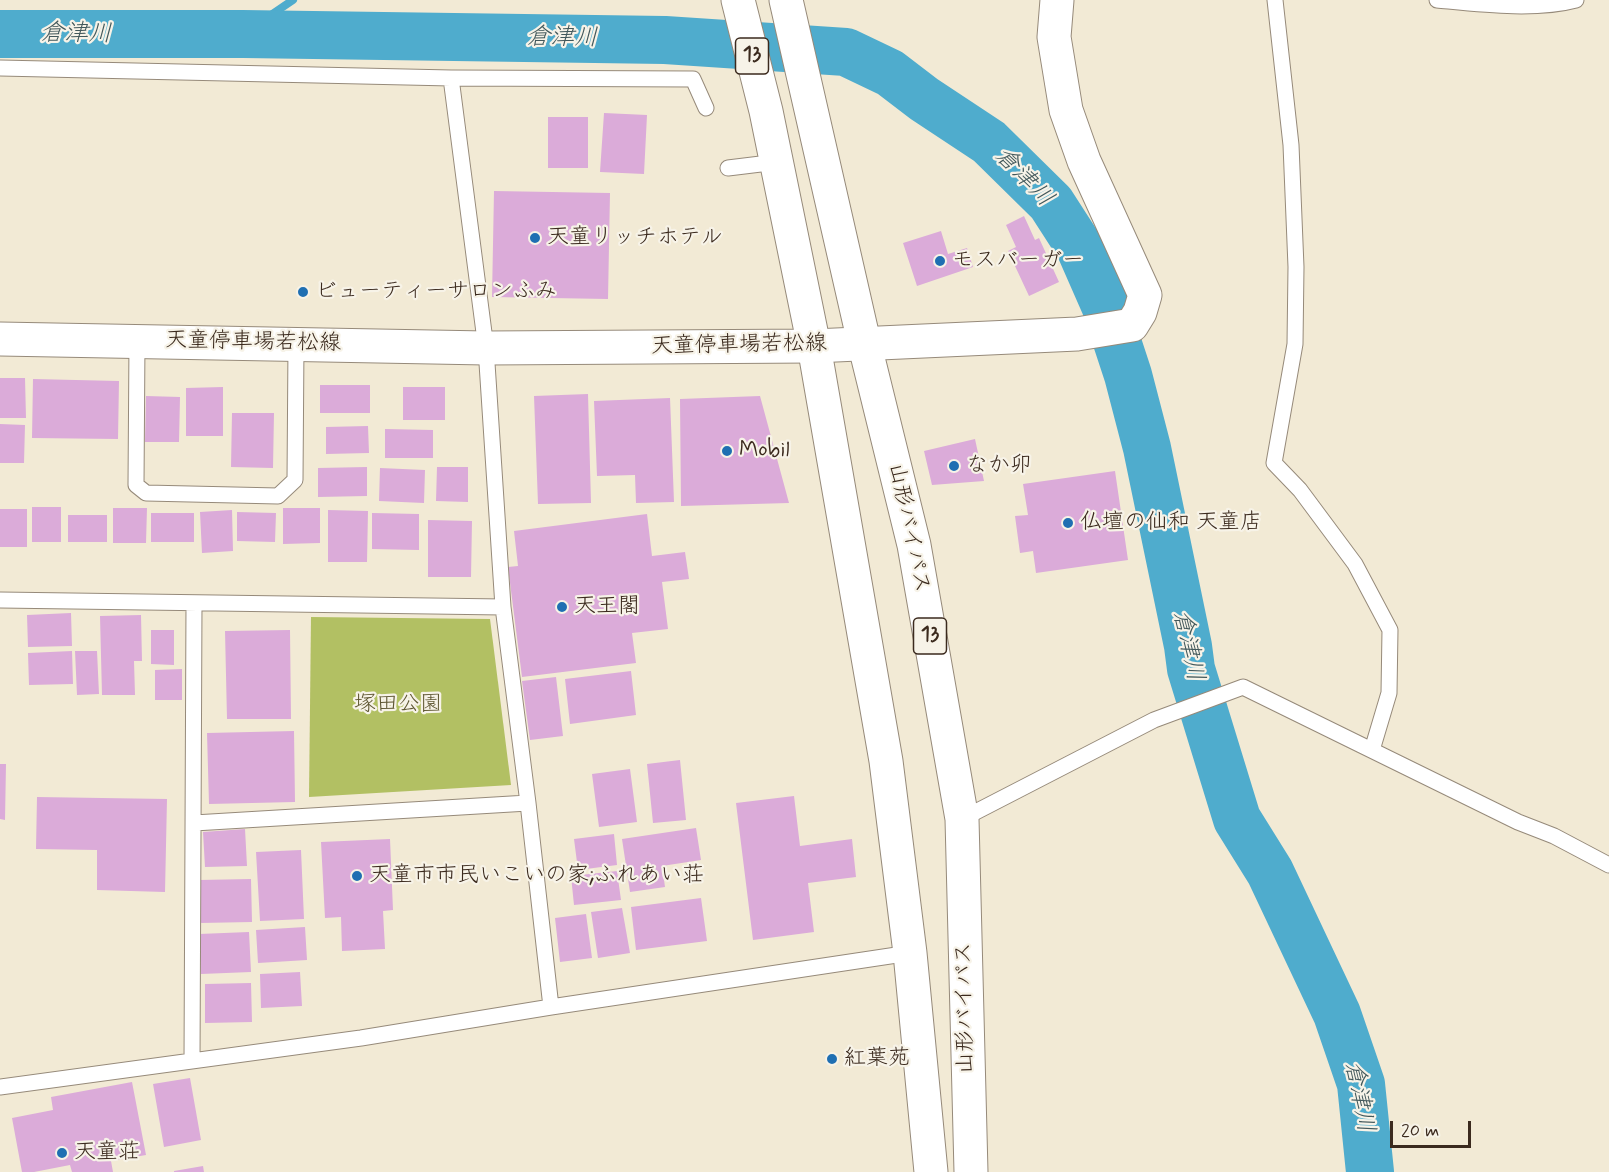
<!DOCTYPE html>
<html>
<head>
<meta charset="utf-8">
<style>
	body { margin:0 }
	#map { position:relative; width:1609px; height:1172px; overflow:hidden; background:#f2ead5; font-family:Mynerve,sans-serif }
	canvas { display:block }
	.scale { position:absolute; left:1390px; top:1121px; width:81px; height:27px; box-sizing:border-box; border:3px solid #3b2a1e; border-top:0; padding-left:8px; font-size:18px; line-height:21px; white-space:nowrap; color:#3b2a1e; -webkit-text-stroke:4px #f7f3e8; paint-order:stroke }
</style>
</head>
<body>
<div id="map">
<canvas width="1609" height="1172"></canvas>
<div class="scale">20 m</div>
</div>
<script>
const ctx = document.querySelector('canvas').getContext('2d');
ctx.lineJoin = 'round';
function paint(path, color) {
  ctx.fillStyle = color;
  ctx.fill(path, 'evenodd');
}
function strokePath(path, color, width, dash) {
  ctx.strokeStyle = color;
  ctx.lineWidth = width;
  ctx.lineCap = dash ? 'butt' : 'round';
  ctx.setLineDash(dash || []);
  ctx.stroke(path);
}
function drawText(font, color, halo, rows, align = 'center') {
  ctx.font = font + ' Mynerve,"Klee One",sans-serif';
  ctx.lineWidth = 4.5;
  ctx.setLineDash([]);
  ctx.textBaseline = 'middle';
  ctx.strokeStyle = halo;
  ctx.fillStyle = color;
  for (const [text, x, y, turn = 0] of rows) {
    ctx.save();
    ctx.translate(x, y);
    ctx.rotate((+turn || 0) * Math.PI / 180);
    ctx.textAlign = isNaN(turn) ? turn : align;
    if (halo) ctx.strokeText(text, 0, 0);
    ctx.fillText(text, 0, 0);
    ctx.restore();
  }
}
paint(new Path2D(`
	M311 617 490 619 511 785 309 797Z`), '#b2c063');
strokePath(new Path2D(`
	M243 34 293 0`), '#4faccd', 8);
strokePath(new Path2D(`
	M0 34H243L665 40 846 52 890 73 924 99 989 142 1051 203 1080 248 1105 305 1128 375 1147 448 1188 646 1191 669 1237 819 1270 872 1337 1014 1361 1084 1370 1172`), '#4faccd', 48);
paint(new Path2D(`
	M604 113 647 115 644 174 600 172Z
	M548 117H588V168H548Z
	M494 191 610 193 608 299 492 297Z
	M1024 216 1035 240 1039 238 1059 282 1029 296 1008 251 1016 247 1006 225Z
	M941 231 948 254 967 248 973 267 917 286 903 243Z
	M0 378H25L26 418H0Z
	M33 379 119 381 118 439 32 438Z
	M320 385H370V413H320Z
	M223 387V436H186V388Z
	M403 387H445V420H403Z
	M588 394 591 503 538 504 534 396Z
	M146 396 180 397 179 442H145Z
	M760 396 789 503 681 506 680 399Z
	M670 398 674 502 636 503 635 475 597 476 594 401Z
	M232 413H274L273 468 231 467Z
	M0 424 25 425 24 463H0Z
	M368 426 369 453 326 454V427Z
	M385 429 433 430V458H385Z
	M975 439 984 481 932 485 924 451Z
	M367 467V496L318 497V468Z
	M437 467H468V502L436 501Z
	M380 468 425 470 424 503 379 501Z
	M1115 471 1128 560 1036 573 1033 551 1020 553 1015 516 1028 515 1023 484Z
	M32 507H61V542H32Z
	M113 508H147L146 543H113Z
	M283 508H320V543L283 544Z
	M0 509H27V547H0Z
	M232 510 233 551 202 553 200 512Z
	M328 510 368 511 367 562H328Z
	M237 512 276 513 275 542 237 541Z
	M151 513H194V542H151Z
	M372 513 419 514V550L372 549Z
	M647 514 652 556 685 552 689 579 662 582 668 629 632 633 636 663 522 677 508 567 518 566 514 531Z
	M68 515H107V542H68Z
	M428 520 472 521 471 577H428Z
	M71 613 72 646 28 647 27 615Z
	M141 615 142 661H134L135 695H102L100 616Z
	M151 630H174V665L151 664Z
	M290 630 291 719H227L225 631Z
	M72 651 73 684 29 685 28 653Z
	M75 651H97L99 694 77 695Z
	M182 669V700H155V670Z
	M631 671 636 715 570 724 565 679Z
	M556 677 563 736 530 740 522 681Z
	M294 731 295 802 209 804 207 733Z
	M680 760 686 820 653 823 647 764Z
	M0 764H6L5 820 0 819Z
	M630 769 637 822 599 827 592 774Z
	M794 796 800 846 852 839 856 877 808 883 814 932 753 940 736 803Z
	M37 797 167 799 165 892 97 890V850L36 849Z
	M696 828 701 860 662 866 665 887 630 892 622 839Z
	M245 829 247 866 205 867 203 832Z
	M614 834 617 865 578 870 574 839Z
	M390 839 393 910 383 911 385 949 342 951 341 917 325 918 321 842Z
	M301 850 304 919 260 921 256 852Z
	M617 871 621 900 574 905 571 876Z
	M251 879 252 922 200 923 199 880Z
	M701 898 707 941 636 950 631 907Z
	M622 908 630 953 598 958 591 912Z
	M586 914 592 958 560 962 555 918Z
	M305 927 307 960 258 963 256 930Z
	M249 932 251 972 201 974 199 934Z
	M300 972 302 1006 261 1008 260 974Z
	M251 983 252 1022 205 1023V984Z
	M190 1078 201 1140 164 1147 153 1084Z
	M132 1082 146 1155 111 1161 113 1172H72L70 1165 34 1172H22L12 1118 53 1110 51 1097Z
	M203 1166 204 1172H174V1171Z`), '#dbabd9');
const lane = new Path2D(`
	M1275 0 1291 145 1296 267 1295 344 1274 463 1300 490 1355 564 1390 630 1389 693 1372 750
	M1437 0C1479 4 1535 11 1576 0
	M0 68 451 78 693 79 706 108
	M451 78 486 348 503 607 528 803 551 1007
	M728 168 777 162
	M137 341 136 485 146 493 278 496 295 480 296 344
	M0 600 503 607
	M962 819 1154 720 1243 687 1518 822 1554 836 1609 865
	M194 823 528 803
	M192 1061 194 603
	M0 1087 361 1038 551 1007 910 953`);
const secondary = new Path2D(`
	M0 339 486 348 814 346 1077 334 1132 325 1140 312 1145 295 1084 161 1066 110 1054 37 1057 0`);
const highway = new Path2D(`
	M738 0 766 111 814 346 886 761 910 953 931 1172
	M786 0 864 342 914 545 962 819 971 1172`);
strokePath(lane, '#968a7a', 17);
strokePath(secondary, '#968a7a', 35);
strokePath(highway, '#968a7a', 35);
strokePath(lane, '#fff', 15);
strokePath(secondary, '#fff', 33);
strokePath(highway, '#fff', 33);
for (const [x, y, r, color] of [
	[535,238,6,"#1f6fb2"],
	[940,261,6,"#1f6fb2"],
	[303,292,6,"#1f6fb2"],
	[727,451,6,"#1f6fb2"],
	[954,466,6,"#1f6fb2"],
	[1068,523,6,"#1f6fb2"],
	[562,607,6,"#1f6fb2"],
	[357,876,6,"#1f6fb2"],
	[832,1059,6,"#1f6fb2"],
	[62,1153,6,"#1f6fb2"]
]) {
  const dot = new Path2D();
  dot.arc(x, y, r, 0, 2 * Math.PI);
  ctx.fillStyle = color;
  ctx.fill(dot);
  strokePath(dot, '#f7f3e8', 2);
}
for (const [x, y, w] of [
	[752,56,33],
	[930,636,33]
]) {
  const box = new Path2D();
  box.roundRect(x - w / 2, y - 18, w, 36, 4.5);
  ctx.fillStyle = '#f7f3e8';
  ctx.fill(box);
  strokePath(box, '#3b2a1e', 1.5);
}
drawText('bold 21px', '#3b2a1e', null, [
	["13",752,56],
	["13",930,636]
]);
drawText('22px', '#3b2a1e', '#f7f3e8', [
	["天童リッチホテル",547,238],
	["モスバーガー",952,261],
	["ビューティーサロンふみ",315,292],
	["Mobil",739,451],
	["なか卯",966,466],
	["仏壇の仙和 天童店",1080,523],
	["天王閣",574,607],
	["天童市市民いこいの家;ふれあい荘",369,876],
	["紅葉苑",844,1059],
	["天童荘",74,1153]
], 'left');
drawText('22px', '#3b2a1e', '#f7f3e8', [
	["天童停車場若松線",253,343,1],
	["天童停車場若松線",739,346,-1],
	["山形バイパス",908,528,78],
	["山形バイパス",966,1008,-91]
]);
drawText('22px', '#5f5733', '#f7f3e8', [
	["塚田公園",398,705]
]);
drawText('italic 24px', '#42585b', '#f7f3e8', [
	["倉津川",76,35,1],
	["倉津川",562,39,1],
	["倉津川",1023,178,46],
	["倉津川",1187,646,78],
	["倉津川",1358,1097,79]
]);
</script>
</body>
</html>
